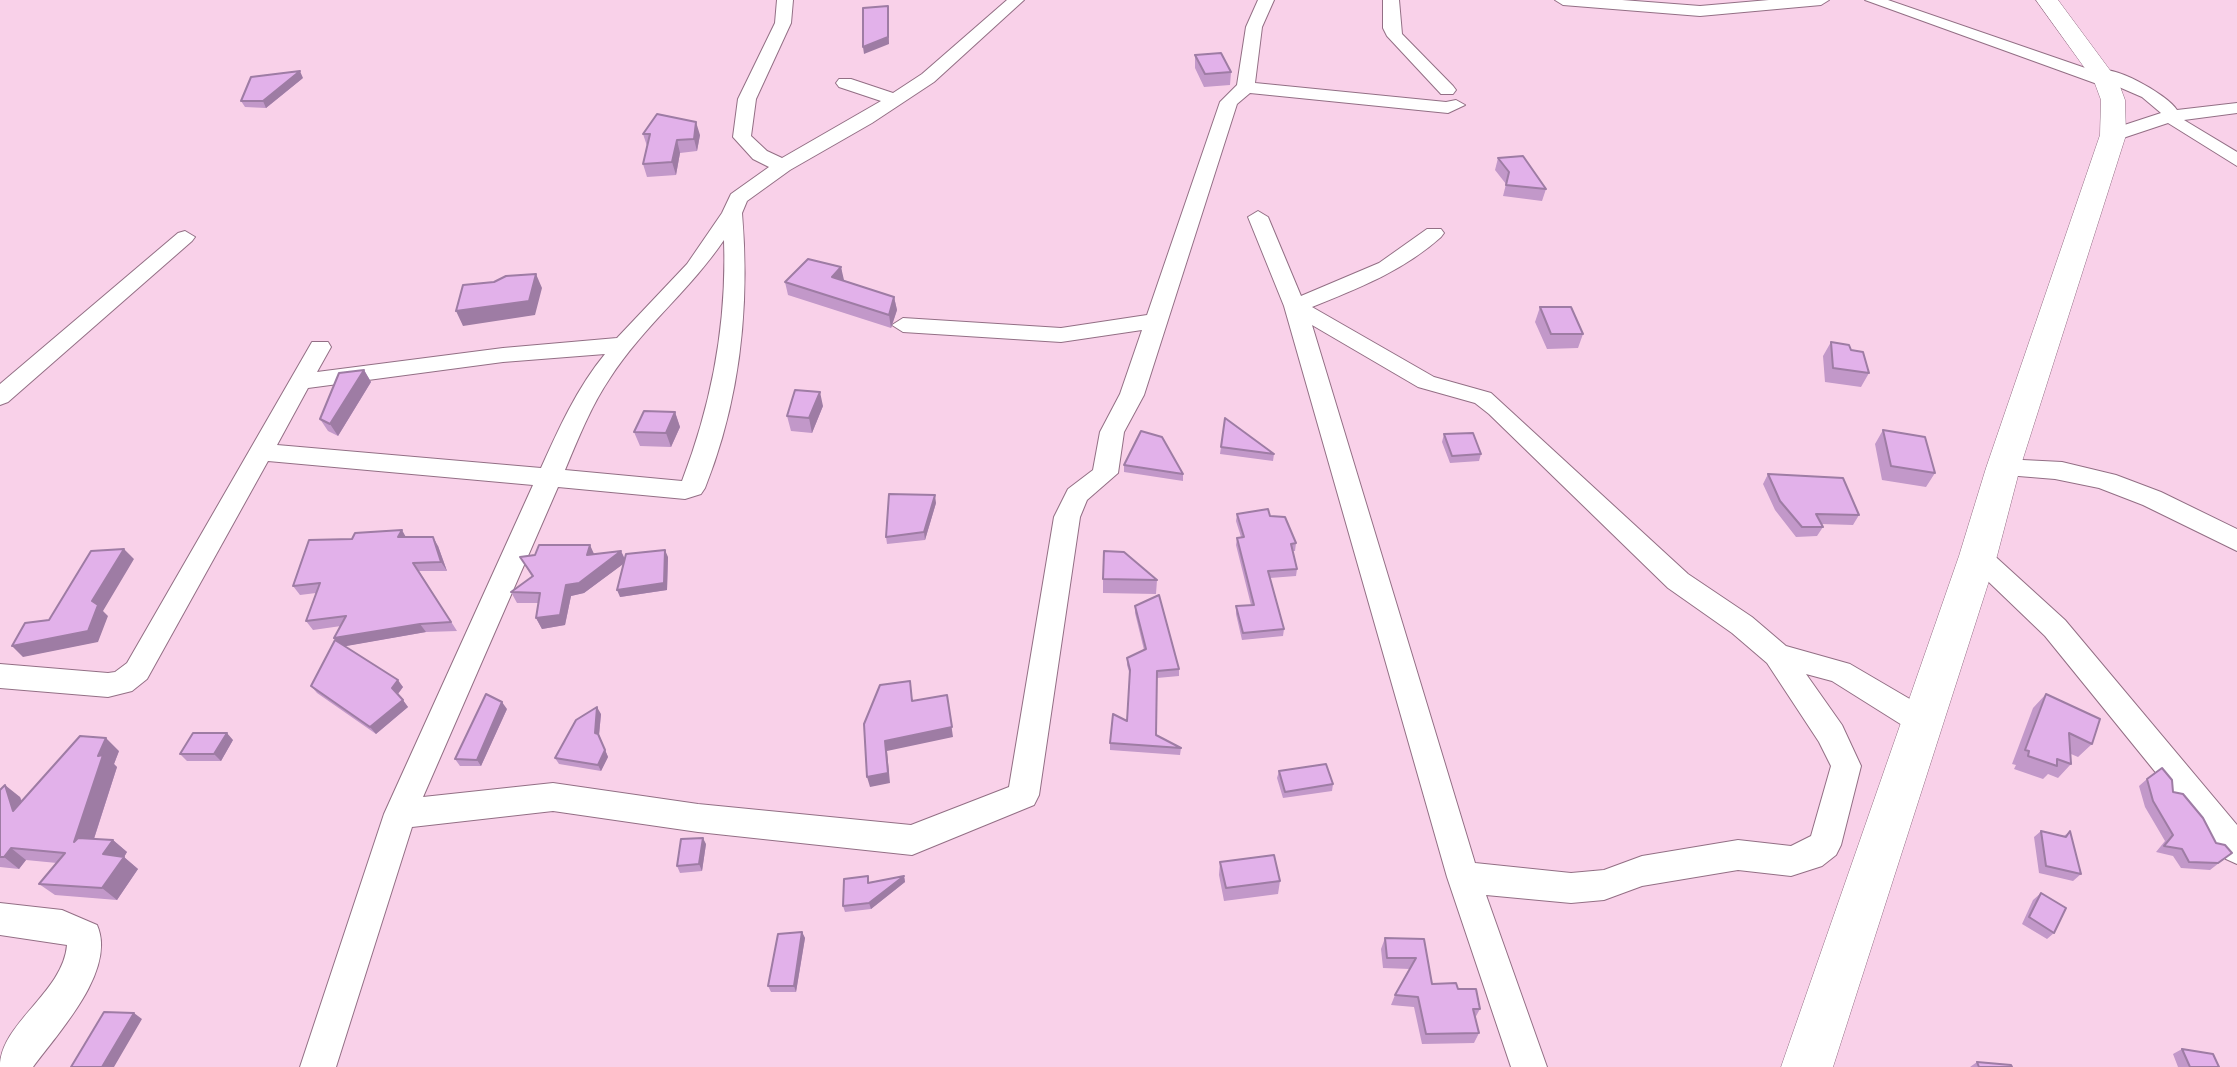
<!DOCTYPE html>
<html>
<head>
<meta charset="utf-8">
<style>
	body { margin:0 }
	canvas { display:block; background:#f9d1e9 }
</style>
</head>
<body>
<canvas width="2237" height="1067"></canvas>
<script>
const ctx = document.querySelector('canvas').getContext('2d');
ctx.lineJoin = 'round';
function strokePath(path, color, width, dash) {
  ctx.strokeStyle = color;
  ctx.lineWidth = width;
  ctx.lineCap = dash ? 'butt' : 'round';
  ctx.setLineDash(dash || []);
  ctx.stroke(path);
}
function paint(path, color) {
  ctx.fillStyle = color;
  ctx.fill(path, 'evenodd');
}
const minor = new Path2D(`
	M777 0H793L791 23 756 99 751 136 767 151 782 158 881 101 839 87 836 83 839 79H851L893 93 922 74 1007 0H1024L934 82 872 123 790 170 747 201 742 213C750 307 740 400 705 488L701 494 685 499 558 487 423 797 553 783 698 804 911 825 1009 787 1054 517 1068 489 1093 470 1100 432 1120 394 1142 330 1061 342 903 332 892 325 903 318 1061 328 1147 315 1220 102 1237 85 1246 27 1258 0H1274L1262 27 1255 83 1446 102 1456 100 1465 105 1448 113 1250 93 1237 104 1144 395 1124 432 1118 473 1087 500 1080 517 1039 795 1034 805 912 855 698 832 553 811 412 827 336 1067H300L384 814 533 485 268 461 147 679 132 691 108 697 0 688V664L108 673 115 672 127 663 312 342H328L331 347 317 372 503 348 617 338 687 264 722 213 731 194 769 167 753 159 733 137 738 99 775 23ZM724 240C727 323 712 403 682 481L565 470C578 439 591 406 610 378 643 327 690 290 724 240ZM605 354C577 388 559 428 541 468L277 445 308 388 503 362Z
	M1383 0H1399L1402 34 1453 86 1456 90 1453 94H1441L1387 36 1383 28Z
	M1555 0H1622L1700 6 1769 0H1829L1821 5 1700 16 1563 5Z
	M1865 0H1888L2094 71C2110 62 2167 94 2177 110L2237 103V113L2184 120 2237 152V166L2168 123 2120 139H2106L2104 135 2106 131 2161 113 2142 97 2112 84 2100 85Z
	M1258 211 1268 217 1301 296 1379 263 1427 229H1441L1444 233 1441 237C1403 271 1359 288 1312 307L1434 377 1491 393 1688 574 1752 617 1786 646 1850 664 1932 712 1936 721 1932 730 1921 733 1910 730 1832 681 1806 674 1842 725 1861 766 1841 845 1836 855 1822 866 1791 876 1738 870 1642 886 1604 900 1571 903 1486 895 1547 1067H1511L1447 877 1284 306 1248 217ZM1312 325 1418 387 1475 403 1489 414 1668 588 1732 633 1767 663 1819 742 1831 766 1811 836 1791 846 1738 840 1642 856 1604 870 1571 873 1475 863Z
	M185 231 195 237 192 241 8 402 0 405V384L178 233Z
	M2003 459 2062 462 2116 475 2161 492 2237 529V551L2143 505 2099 488 2055 479 1994 474 1991 468 1994 462Z
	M1978 546 1987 549 2065 620 2237 825V864L2226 859 2045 636 1969 563 1965 556 1969 549Z
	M0 903 62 910 97 925C117 970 59 1032 33 1067H0C0 1023 63 993 67 945L0 935Z`);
const secondary = new Path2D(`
	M2036 0H2058L2118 81 2125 100 2126 135 2020 468 1997 556 1833 1067H1781L1959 556 1986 468 2100 135 2101 100 2094 81Z`);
strokePath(minor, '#936f85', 2);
strokePath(secondary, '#936f85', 1);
paint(minor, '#fff');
paint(secondary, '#fff');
paint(new Path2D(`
	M1195 55 1231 72 1230 85 1204 87 1195 68Z
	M303 78 266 108 245 107 241 101Z
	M643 134 700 135 697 151 680 153 676 175 647 177 643 164 647 146Z
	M1498 158 1546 189 1542 201 1503 196 1506 184 1495 170Z
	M841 267 843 280 894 297 897 310 891 328 788 295 785 282Z
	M1540 307 1583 334 1578 348 1547 349 1535 322Z
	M1831 342 1851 350 1869 373 1861 387 1825 382 1823 356Z
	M364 370 371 382 338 436 328 431 320 419Z
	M823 406 812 433 791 431 787 416Z
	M675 412 680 427 671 447 640 446 634 432Z
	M1225 418 1274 454 1273 461 1220 454Z
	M1883 430 1935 473 1926 487 1882 480 1875 444Z
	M1444 434 1481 454 1479 461 1450 463 1442 442Z
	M1124 465 1183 474V481L1124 472Z
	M1768 474 1859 515 1853 525 1821 524 1823 527 1817 536 1796 537 1775 510 1763 484Z
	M936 503 925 540 887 544 886 537Z
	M1237 514 1270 516 1296 543 1295 551H1293L1297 569 1296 576 1270 578 1284 629 1283 636 1242 640 1236 614V606L1251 605 1236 545 1237 538 1241 537 1236 521Z
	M406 537 438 546 447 571H419L457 631 426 632 345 646 403 687 398 694 408 707 376 734 317 693 311 686 336 641 334 638 341 626 313 630 306 621 316 593 300 595 293 586Z
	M621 551 625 559 668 557 667 590 620 597 624 563 584 593 571 596 565 625 542 629 536 618 539 603H517L511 592 532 577 520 557 594 554Z
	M1103 579 1157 580 1156 594 1103 593Z
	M1135 606 1179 669V676L1157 678 1156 735 1181 748 1180 755 1110 750V743L1127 721 1130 675 1127 665V658L1144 650 1135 613Z
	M2046 694 2092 744 2078 757 2071 754V764L2058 778 2048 774 2043 779 2014 769 2016 765 2012 764 2033 708Z
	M507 709 481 766H460L455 759Z
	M601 714 599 735 608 757 601 771 559 764 555 758Z
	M233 740 221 761H187L180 754Z
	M119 751 114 764 117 767 94 839 113 840 127 852 124 857 138 869 117 900 55 895 39 884 57 863 26 860 19 869 0 867V790L20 797 22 801Z
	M1279 771 1333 784 1332 791 1283 798 1277 778Z
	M2147 779 2173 792 2216 843 2232 853 2210 870 2181 868 2173 856 2156 852 2165 841 2145 807 2139 786Z
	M2041 831 2064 836 2070 831 2081 874 2073 881 2039 873 2034 837Z
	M706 844 702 871 680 873 677 866Z
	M1220 862 1280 881 1278 894 1224 901 1219 875Z
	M904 876 905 882 871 909 845 912 843 906 870 882Z
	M2041 893 2054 933 2047 939 2022 924 2033 900Z
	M802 932 805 938 796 992H771L768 986Z
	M1385 938 1424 939 1432 984 1458 989 1480 1009 1475 1018 1479 1033 1474 1043 1422 1044 1414 1007 1391 1005 1395 995 1410 969 1383 968 1381 949Z
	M2182 1049 2219 1067H2178L2173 1054Z
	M1977 1062 2012 1067H1970Z`), '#c298c9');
paint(new Path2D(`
	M888 6 889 44 864 54 863 47Z
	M300 71 303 78 266 108 263 101Z
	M696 122 700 135 697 151 694 139Z
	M677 140 680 153 676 175 672 162Z
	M841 267 844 280 835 290 832 277Z
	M536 274 542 288 535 315 463 326 456 311Z
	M894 297 897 310 891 328 889 315Z
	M364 370 371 382 338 436 330 424Z
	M820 392 823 406 812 433 809 418Z
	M675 412 680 427 671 447 666 433Z
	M935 495 936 503 925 540 924 532Z
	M402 530 407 539 398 537Z
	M433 537 438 546 447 571 441 562Z
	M590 545 595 556 587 555Z
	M124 549 134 559 103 611 108 616 98 642 23 657 12 646 92 601Z
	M665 550 668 557 667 590 620 597 617 590Z
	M621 551 626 562 584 593 571 596 565 625 542 629 536 618 566 585Z
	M420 624 426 632 341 647 334 638Z
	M398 680 403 687 397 695 392 688Z
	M947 695 953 737 887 751 890 783 870 787 867 777 885 741Z
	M403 700 408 707 376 734 370 727Z
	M502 702 507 709 481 766 477 760Z
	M597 707 601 714 599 735 608 757 601 771 598 765 595 733Z
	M227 733 233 740 221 761 214 754Z
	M106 738 119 751 114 764 117 767 89 854 74 842 98 756Z
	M5 785 20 797 28 823 13 811Z
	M703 838 706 844 702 871 699 864Z
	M113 840 127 852 124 857 138 869 117 900 102 888 103 854Z
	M11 848 26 860 19 869 4 857Z
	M904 876 905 882 871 909 869 903Z
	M802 932 805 938 796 992 794 986Z
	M134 1013 142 1019 114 1067H102Z`), '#9e7ca4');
const building = new Path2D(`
	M888 6V37L863 47V8Z
	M1221 53 1231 72 1205 74 1195 55Z
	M300 71 263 101H241L251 77Z
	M657 114 696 122 694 139 677 140 672 162 643 164 650 134H643Z
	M1523 156 1546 189 1506 185 1509 172 1498 158Z
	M808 259 841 267 832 277 894 297 889 315 785 282Z
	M536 274 529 301 456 311 463 285 494 282 506 276Z
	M1540 307H1571L1583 334H1551Z
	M1831 342 1849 345 1851 350 1863 352 1869 373 1833 368Z
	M364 370 330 424 320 419 339 373Z
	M795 390 820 392 809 418 787 416Z
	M644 411 675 412 666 433 634 432Z
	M1225 418 1274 454 1221 447Z
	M1883 430 1925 437 1935 473 1891 466Z
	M1141 431 1162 437 1183 474 1124 465Z
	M1473 433 1481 454 1452 456 1444 434Z
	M1768 474 1843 478 1859 515 1816 514 1823 527H1802L1780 501Z
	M889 494 935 495 924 532 886 537Z
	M1268 509 1270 516 1285 517 1296 543 1291 544 1297 569 1268 571 1284 629 1243 633 1236 606 1254 605 1237 538 1244 537 1237 514Z
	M402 530 398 537H433L441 562 413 563 451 622 420 624 334 638 346 616 306 621 320 583 293 586 309 540 352 539 355 533Z
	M539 545H590L587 555 621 551 579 583 566 585 560 615 536 618 540 593 511 592 533 576 520 557 535 555Z
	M124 549 92 601 98 605 88 631 12 646 25 623 49 620 91 551Z
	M665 550 664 583 617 590 626 554Z
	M1104 551 1124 552 1157 580 1103 579Z
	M1159 595 1179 669 1157 671 1156 735 1181 748 1110 743 1113 714 1127 721 1130 670 1127 658 1146 649 1135 606Z
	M335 640 398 680 392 688 403 700 370 727 311 686Z
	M910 681 912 701 947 695 952 727 885 741 888 773 867 777 864 724 880 685Z
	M486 694 502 702 477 760 455 759Z
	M2046 694 2100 719 2092 744 2069 733 2071 764 2057 759V766L2028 756 2029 751 2025 750Z
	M597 707 595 733 598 734 605 750 598 765 555 758 576 720Z
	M193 733H227L214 754H180Z
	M80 736 106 738 98 756 103 755 74 842 78 838 113 840 103 854 124 857 102 888 39 884 65 853 11 848 4 857H0V790L5 785 13 811Z
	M1326 764 1333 784 1285 792 1279 771Z
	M2162 768 2172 780 2173 792 2183 794 2203 818 2216 843 2225 845 2232 853 2218 863 2189 862 2182 849 2164 846 2173 835 2153 801 2147 779Z
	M2041 831 2066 837 2070 831 2081 874 2046 866Z
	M703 838 699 864 677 866 681 839Z
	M1274 855 1280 881 1226 888 1220 862Z
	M868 876V883L904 876 869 903 843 906 844 879Z
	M2041 893 2066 908 2054 933 2029 917Z
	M802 932 794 986H768L778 934Z
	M1385 938 1424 939 1432 984 1456 983 1458 989H1476L1480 1009H1473L1479 1033 1426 1034 1418 997 1395 995 1416 958H1387Z
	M104 1012 134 1013 102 1067H71Z
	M2182 1049 2213 1054 2219 1067H2190Z
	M1977 1062 2011 1065 2012 1067H1979Z`);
paint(building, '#e2b1ea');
strokePath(building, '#9e7ca4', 2);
</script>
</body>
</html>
